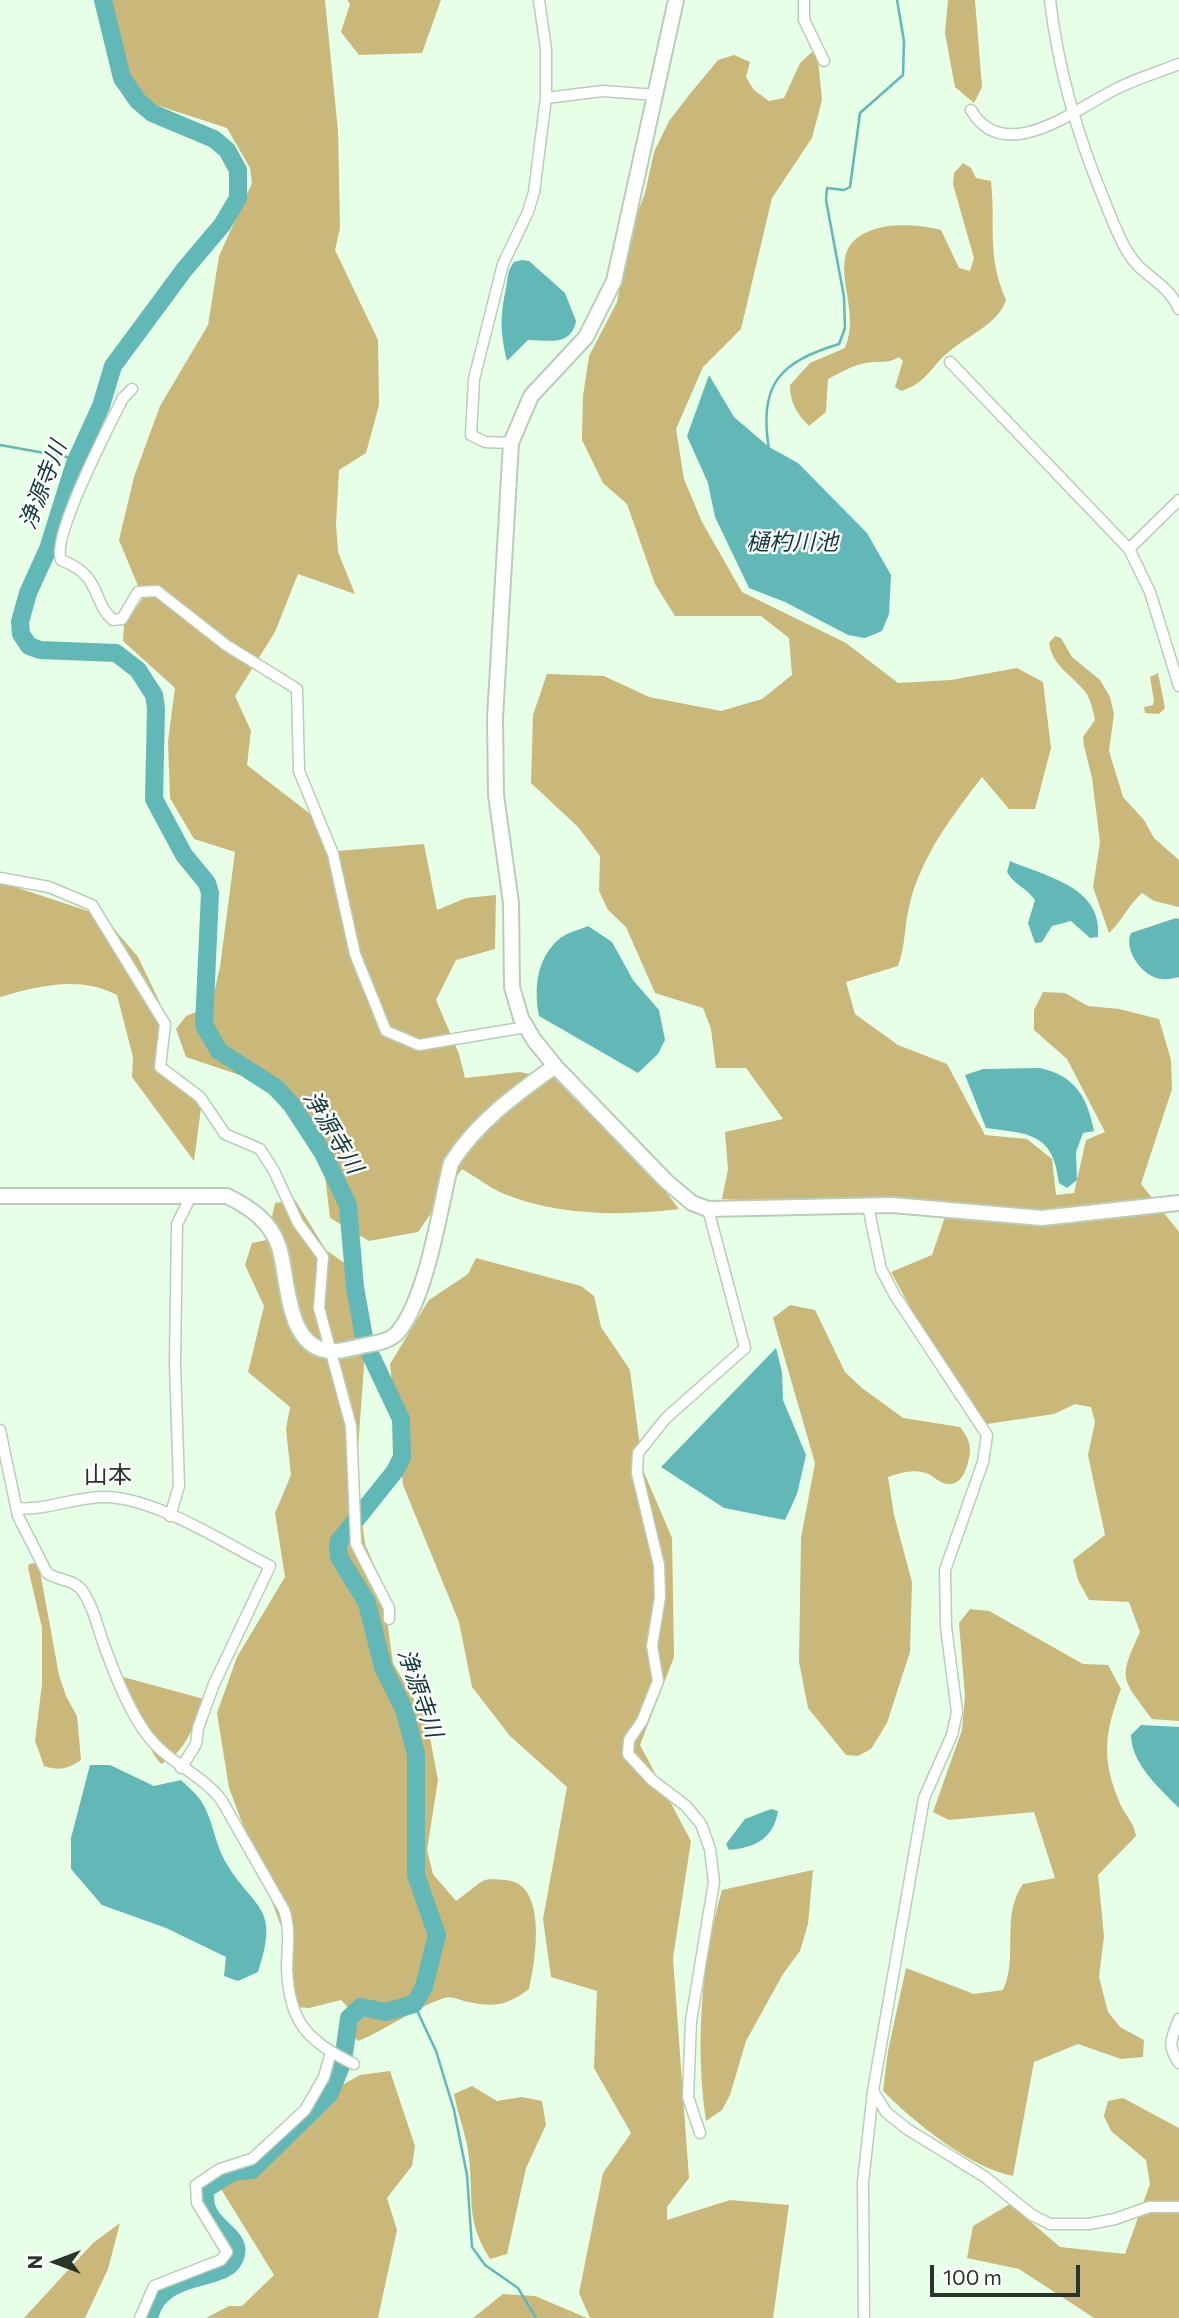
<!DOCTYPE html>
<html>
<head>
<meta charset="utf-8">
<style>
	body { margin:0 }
	#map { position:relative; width:1179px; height:2318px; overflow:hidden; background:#e7ffe7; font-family:Commissioner,sans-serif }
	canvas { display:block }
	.north { position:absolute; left:21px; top:2227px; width:70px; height:70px; -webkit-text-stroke:5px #fff; paint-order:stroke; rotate:270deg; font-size:19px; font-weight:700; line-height:28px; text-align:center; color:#2b342b }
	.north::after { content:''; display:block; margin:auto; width:24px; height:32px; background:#2b342b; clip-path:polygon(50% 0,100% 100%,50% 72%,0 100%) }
	.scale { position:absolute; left:930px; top:2265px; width:150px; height:32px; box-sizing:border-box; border:4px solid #2b342b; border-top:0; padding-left:9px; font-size:21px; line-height:24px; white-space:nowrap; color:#2b342b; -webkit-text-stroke:5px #fff; paint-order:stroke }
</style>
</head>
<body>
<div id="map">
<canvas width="1179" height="2318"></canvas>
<div class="north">N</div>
<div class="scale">100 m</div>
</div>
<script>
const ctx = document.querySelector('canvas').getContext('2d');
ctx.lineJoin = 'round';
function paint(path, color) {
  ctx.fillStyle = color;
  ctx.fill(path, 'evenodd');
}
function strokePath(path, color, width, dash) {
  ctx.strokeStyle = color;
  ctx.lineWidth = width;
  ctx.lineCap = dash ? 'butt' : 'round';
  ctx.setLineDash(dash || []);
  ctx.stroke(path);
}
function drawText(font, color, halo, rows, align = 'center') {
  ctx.font = font + ' Commissioner,"Noto Sans JP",sans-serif';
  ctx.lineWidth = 5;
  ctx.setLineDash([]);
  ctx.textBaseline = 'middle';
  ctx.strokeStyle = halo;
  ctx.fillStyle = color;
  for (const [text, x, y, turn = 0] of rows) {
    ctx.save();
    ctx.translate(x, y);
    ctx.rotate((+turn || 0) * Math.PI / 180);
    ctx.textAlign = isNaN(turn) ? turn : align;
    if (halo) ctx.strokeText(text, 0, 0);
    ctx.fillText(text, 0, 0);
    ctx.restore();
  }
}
paint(new Path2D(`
	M112 0H325L338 131 340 228 335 250 378 340 379 405 366 453 339 470 336 524 338 552 355 594 298 574 275 632 235 696 251 731 247 765 309 813 336 851 424 844 437 910 466 898 496 895 495 949 456 960 436 1000 459 1054 465 1078 519 1072 562 1079 611 1120 679 1209C621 1216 559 1216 504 1194 490 1188 476 1177 462 1169L418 1232 369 1241 330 1218 320 1133 272 1086 186 1057 176 1029 186 1016 211 1006 220 967 235 852 194 839 170 798 168 741 175 688 123 641 124 624 143 598 119 540 134 477 160 406 208 325 219 256 252 183 250 168 227 128 141 100 119 50Z
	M347 0H441L422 53 359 55 341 32 350 4Z
	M948 0H975L982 87 974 103 955 87 945 33Z
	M813 51 818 59 822 100 812 138 772 198 741 329 703 367 676 429 684 479 702 522 742 592 846 643 898 683 951 680 1017 668 1043 682 1051 748 1035 809H1009L982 777C953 815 922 855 910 903 904 924 906 945 898 966L846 982 855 1014 898 1045 947 1064 985 1135 1027 1139 1052 1159 1056 1195 1074 1193 1086 1140 1105 1132 1067 1059 1034 1030V1010L1043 992 1065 993 1088 1006 1119 1009 1159 1019 1171 1060 1172 1089 1141 1184 1179 1232V1721L1152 1719C1121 1677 1118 1680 1140 1632L1129 1602 1089 1600 1078 1580 1073 1560 1105 1535 1088 1455 1095 1422 1091 1407 1075 1404 1054 1414 987 1424 915 1316 891 1272 932 1255 949 1205 885 1198 816 1204 722 1199 728 1169 725 1132 783 1119 746 1068H716L711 1029 703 1008 655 993 626 927 608 910 599 891 600 856 578 827 531 783 533 715 547 674 604 676 649 697 721 711 762 699 792 675 789 638 761 616H675L655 584 627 504 603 483 582 440 583 396 589 356 617 302 628 239 645 193 654 152 669 121 689 95 718 60 734 55 750 62 746 77 754 90 769 101 784 98 800 63Z
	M963 163 971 168 976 178 991 181C996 227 986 254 1006 300 999 323 969 335 951 350 930 366 929 382 901 391L895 387 903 361 899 357C886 365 880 360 866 363 853 365 840 373 828 379L826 412 809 426C797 414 790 403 790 385L810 363 845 348C865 304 815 248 875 229 895 223 921 225 941 230L959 268 970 271 974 258 953 184 954 173Z
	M1055 636 1061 638 1072 657 1100 680 1110 697 1114 714 1109 751 1123 797 1144 820 1154 838 1179 860V907L1154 901 1142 893C1129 904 1122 921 1109 933L1093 887 1100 842 1092 778 1084 746 1083 737 1095 720C1093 711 1091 700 1086 693 1072 674 1053 668 1049 643Z
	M1158 673 1165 708 1159 714 1145 713 1144 707 1153 705 1154 701 1150 677Z
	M0 882 103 916 138 957 160 1003V1059L201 1108 194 1161 132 1077 133 1057 117 995C80 975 37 986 0 997Z
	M295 1200 326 1250 346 1264 367 1325 356 1476 365 1544 382 1583 393 1663 427 1722 438 1780 427 1850 433 1874 456 1901C465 1895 474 1886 483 1881 489 1878 498 1880 505 1880 548 1882 536 1960 529 1989 507 2006 492 2008 464 2001 457 1999 450 1996 444 1998 412 2009 388 2029 358 2041L352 2036 356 2016 341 2000 309 2008 294 2007 281 1977 287 1942 229 1788 217 1713 237 1657 285 1577 275 1513 291 1475 286 1429 290 1407 248 1372 264 1306 245 1265 252 1243 267 1240 275 1203Z
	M476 1258 581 1286 594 1296 601 1327 630 1370 643 1470 672 1538 674 1657 640 1745 691 1841 673 1958 689 2178 667 2207V2220L730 2200 789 2205 773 2318H590L579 2293 603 2173 631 2133 594 2068 597 1991 551 1977 543 1919 567 1787 510 1736 472 1687 459 1622 403 1485 390 1364 429 1300 468 1274Z
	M790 1305 815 1310 845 1372 862 1388 903 1418 960 1427C968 1437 972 1446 969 1458 966 1473 959 1490 941 1482 936 1480 932 1475 926 1473 913 1469 901 1472 888 1477L894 1515 912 1582 910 1652 887 1723 871 1749 858 1756 846 1755 808 1708 799 1662 801 1538 815 1463 773 1318Z
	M36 1563 39 1566 59 1675 66 1696 77 1716 81 1760C68 1769 59 1771 44 1766L35 1741 42 1684V1628L28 1568 29 1564Z
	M970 1609 989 1611 1083 1664 1108 1665 1121 1689C1105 1732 1101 1758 1119 1801 1123 1813 1134 1822 1136 1836L1098 1875 1104 1936 1099 1977 1108 2012 1120 2027 1144 2040 1143 2057 1121 2059 1078 2044 1034 2062 1013 2176C970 2168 914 2122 883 2091L888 2051 906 1968 974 1994 1003 1990C1019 1955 1000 1917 1023 1884L1055 1878 1034 1812 949 1820 933 1812 962 1730 965 1696 959 1623Z
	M123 1677 204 1699C194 1724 187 1752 161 1764L154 1755 121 1684Z
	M813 1870 808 1924 800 1951 783 1974 746 2041 730 2095 722 2110 706 2121C695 2046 701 1962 722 1890Z
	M390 2071 415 2146 412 2166 387 2198 397 2230 378 2318H206L229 2306H242L274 2275 221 2189 324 2111 337 2088 360 2075Z
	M472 2086 497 2101 522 2097 542 2101 546 2125 526 2168 507 2254 490 2259C465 2219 474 2201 469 2158 467 2137 458 2115 454 2094Z
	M1123 2098 1179 2128V2318H1094L1019 2269 967 2258 973 2226 1010 2204 1060 2247 1125 2254 1150 2184 1146 2160 1111 2131 1104 2116 1108 2101Z
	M120 2223 108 2269 85 2318H24L93 2243Z
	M503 2294 535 2296 587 2318H473Z`), '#c9b879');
paint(new Path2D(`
	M522 260 529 261 565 293 576 321C571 347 548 340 528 340L507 361C500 331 500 317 506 288 508 278 507 271 514 262Z
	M709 375 734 417 769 447 798 463 867 533 891 575 889 614 882 631 865 638 848 635 785 602 749 588 715 517 708 483 687 436Z
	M1010 861C1047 877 1103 887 1098 937L1090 938 1071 921 1052 926 1042 942 1035 943 1028 923 1035 900C1026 887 1015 886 1007 872Z
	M1176 918 1179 919V977C1174 978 1167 980 1162 979 1143 978 1123 950 1131 933Z
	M588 926 612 942 633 980 659 1010 665 1040 658 1054 638 1073 539 1016C534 989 536 960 558 940 565 933 579 930 588 926Z
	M1040 1068C1075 1076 1087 1096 1094 1131L1083 1133 1076 1152 1077 1180 1067 1188 1059 1183C1053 1132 1029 1134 986 1128L965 1075 983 1069Z
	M776 1348 782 1372 783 1400 806 1455 797 1494 785 1520 724 1508 661 1467Z
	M1141 1725 1179 1727V1808C1160 1789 1131 1763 1131 1735Z
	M90 1765H110L154 1786 181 1780C188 1787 198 1795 203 1804 213 1821 215 1844 225 1861 253 1910 281 1904 258 1972L238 1981 224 1976 226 1957 166 1928 102 1905 71 1869V1838Z
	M771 1809 778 1811C774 1838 755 1848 729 1850L726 1844 745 1819Z`), '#61b8b7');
strokePath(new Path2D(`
	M0 445 78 459
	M769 449C758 384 780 362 839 344L845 328 844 297 826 200 827 188 844 190 850 187 860 113 903 75 904 41 897 0
	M414 2004 436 2051 454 2110 467 2175 472 2247 485 2265 518 2288 536 2318`), '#61b8b7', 2.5);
strokePath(new Path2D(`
	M103 0 122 78 138 101 152 113 214 139 227 150 238 170V198L222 225 184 270 113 366 101 406 75 463 48 549 28 593 20 622 21 634 29 646 40 650 116 653 138 670 154 695 156 708 154 799 184 855 207 883 210 893 204 1025 219 1051 275 1087 291 1104 323 1153 348 1205 355 1287 365 1343 401 1419 402 1457 395 1471 339 1541 338 1546 339 1557 367 1603 383 1667 404 1709 416 1754V1875L437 1935 424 1987 414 2004 386 2012 361 2007 349 2018 343 2061 330 2093 252 2170 233 2172 206 2189C198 2226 241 2231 236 2254 230 2286 160 2266 149 2318`), '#61b8b7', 18);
const street = new Path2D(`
	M804 0V20L824 61
	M1050 0C1058 69 1076 132 1103 197 1110 215 1117 234 1127 251 1142 278 1166 280 1179 309
	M546 98 603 91 656 95
	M971 110C1005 168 1078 107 1118 88 1138 78 1159 72 1179 64
	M950 362 1129 549
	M132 389 123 398C110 424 51 537 61 560 103 576 91 601 113 620L122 619 138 592 157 591 226 645 297 689 299 771 333 854 355 954 386 1031 419 1045 526 1027
	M511 443 485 442 471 435 474 379 503 264 528 212 534 192 546 98V49L539 0
	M1179 500 1129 549 1150 592 1179 686
	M0 878 49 887 92 905 165 1024 160 1067 200 1097 225 1134 260 1149 274 1171 298 1223 323 1257 319 1308 351 1426 356 1544 389 1608V1619
	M0 1430 18 1516 47 1573C58 1581 70 1578 80 1588 92 1602 97 1625 103 1642 114 1673 131 1718 153 1742 173 1765 204 1776 222 1801L284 1910C291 1930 287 1948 287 1969 289 2023 308 2041 354 2064
	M17 1508C47 1511 76 1496 107 1497 158 1499 224 1543 270 1566L214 1684 198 1728 196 1744 181 1768
	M170 1516 179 1486 175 1363 177 1224 192 1194
	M1179 2063C1166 2045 1172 2038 1179 2019
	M873 2091 886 2112 907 2129 985 2177 1032 2215 1050 2224H1089L1115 2219 1149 2207H1179
	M700 2133 688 2097 691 2021 714 1882 710 1849 701 1824 686 1806 652 1780 628 1754 629 1740 642 1721 658 1681 652 1646 660 1597 659 1565 637 1473 638 1453 666 1418 745 1348 708 1209
	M140 2318 154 2286 221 2260 227 2252 197 2203 196 2185 220 2169 252 2159 305 2110 324 2077 331 2052
	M864 2318 863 2182 873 2091 924 1798 952 1735 957 1712 946 1627 945 1570 983 1462 987 1435 894 1294 881 1269 868 1206`);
const secondary = new Path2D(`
	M676 0 614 281 586 337 531 396 511 443 495 718 496 795 511 903 512 987 521 1018 534 1040 555 1066 666 1181 692 1203 708 1209 892 1205 1042 1218 1179 1203
	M0 1196H227C249 1207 271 1221 279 1247 289 1278 285 1352 334 1351 344 1351 356 1347 366 1345 378 1343 391 1341 399 1331 427 1296 440 1208 451 1163 477 1122 516 1094 555 1066`);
strokePath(street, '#b8ceb7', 13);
strokePath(secondary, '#b8ceb7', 18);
strokePath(street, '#fff', 10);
strokePath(secondary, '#fff', 14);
drawText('italic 23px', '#123c3b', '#fff', [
	["浄源寺川",43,485,-69],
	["樋杓川池",792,542],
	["浄源寺川",333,1132,59],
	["浄源寺川",420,1693,71]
]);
drawText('24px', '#2b342b', '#fff', [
	["山本",108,1475]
]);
</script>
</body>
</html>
